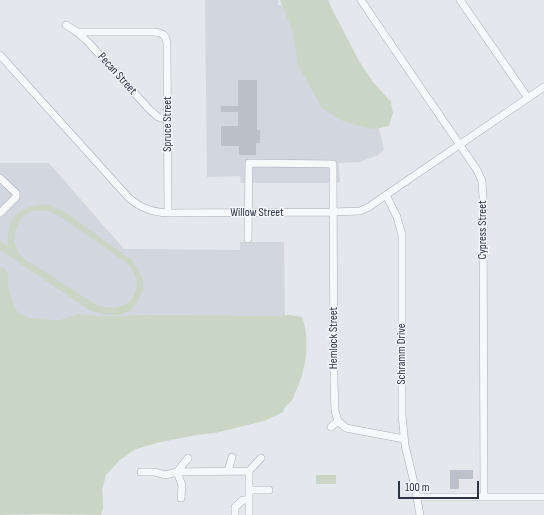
<!DOCTYPE html>
<html>
<head>
<meta charset="utf-8">
<style>
	body { margin:0 }
	#map { position:relative; width:544px; height:515px; overflow:hidden; background:#e4e7ec; font-family:"Sofia Sans Condensed",sans-serif }
	canvas { display:block }
	.scale { position:absolute; left:398px; top:481px; width:81px; height:18px; box-sizing:border-box; border:2px solid #2b3445; border-top:0; padding-left:5px; font-size:12px; line-height:14px; white-space:nowrap; color:#2b3445; -webkit-text-stroke:3px #f4f6f9; paint-order:stroke }
</style>
</head>
<body>
<div id="map">
<canvas width="544" height="515"></canvas>
<div class="scale">100 m</div>
</div>
<script>
const ctx = document.querySelector('canvas').getContext('2d');
ctx.lineJoin = 'round';
function paint(path, color) {
  ctx.fillStyle = color;
  ctx.fill(path, 'evenodd');
}
function strokePath(path, color, width, dash) {
  ctx.strokeStyle = color;
  ctx.lineWidth = width;
  ctx.lineCap = dash ? 'butt' : 'round';
  ctx.setLineDash(dash || []);
  ctx.stroke(path);
}
function drawText(font, color, halo, rows, align = 'center') {
  ctx.font = font + ' "Sofia Sans Condensed",sans-serif';
  ctx.lineWidth = 3;
  ctx.setLineDash([]);
  ctx.textBaseline = 'middle';
  ctx.strokeStyle = halo;
  ctx.fillStyle = color;
  for (const [text, x, y, turn = 0] of rows) {
    ctx.save();
    ctx.translate(x, y);
    ctx.rotate((+turn || 0) * Math.PI / 180);
    ctx.textAlign = isNaN(turn) ? turn : align;
    if (halo) ctx.strokeText(text, 0, 0);
    ctx.fillText(text, 0, 0);
    ctx.restore();
  }
}
paint(new Path2D(`
	M205 0H278V5L318 8 369 86 384 150 378 155 360 162 339 163 340 183H241L240 176 207 177Z
	M0 163H49L124 249 240 250V242H284L285 327H0Z`), '#d2d6de');
paint(new Path2D(`
	M280 0H328L331 7 359 61 373 82 391 102 393 113 389 126 375 129 363 127 340 120 322 108 298 65 293 32Z
	M47 204 62 210 133 261C137 268 143 275 143 284 143 293 137 306 129 311 126 313 120 314 117 315 107 316 98 313 89 310L0 250V241L8 247C7 216 17 207 47 204ZM34 211H47L59 216 123 260 132 269 135 276 137 284 134 296 127 304 115 308 98 306 23 258C21 255 19 253 17 250 12 239 15 222 25 215 27 213 31 213 34 211Z
	M0 267 5 269 8 274V284L12 302 17 311 21 315 31 318 49 320H60L79 314 96 316H124L144 315 276 316 290 315 302 317C311 341 306 372 294 395 294 397 293 399 292 400 288 405 284 406 283 412L264 421 215 433 196 435 161 442 136 449 120 460 106 475 102 490 103 499V508L101 515 46 514 0 515Z
	M316 475H336V484H316Z`), '#c9d6c5');
paint(new Path2D(`
	M238 80H257V130H260V143H256V155H239V146H221V126H238V112H221V106H238Z
	M450 470H473V479H459V489H450Z`), '#bbc0ca');
const minor = new Path2D(`
	M361 0 371 15 477 170 482 181 483 197 484 497
	M460 0 528 98
	M66 25 77 32 88 42 149 109 158 117 168 120
	M77 32H154C163 33 166 35 167 44L168 213
	M0 55 128 197C140 208 152 212 168 213L334 212 360 211 369 207 386 195 544 87
	M0 178 16 193V197L0 213
	M386 195 397 217 402 235V415L405 445 415 487 420 515
	M248 239 249 163 333 164 334 381 335 411 338 421 346 428 404 439
	M331 427 338 421
	M228 471 232 457
	M249 471 261 458
	M141 472H155L165 475 177 472 249 471V515
	M177 472 182 485 181 498
	M177 472 188 458
	M249 490H269
	M417 497H544
	M235 515V507L243 500H249`);
strokePath(minor, '#a9aeb7', 8);
strokePath(minor, '#f7f8fa', 7);
drawText('12px', '#2b3445', '#f4f6f9', [
	["Pecan Street",117,74,48],
	["Spruce Street",168,124,-90],
	["Willow Street",257,213],
	["Cypress Street",483,230,-90],
	["Hemlock Street",334,338,-90],
	["Schramm Drive",402,354,-90]
]);
</script>
</body>
</html>
